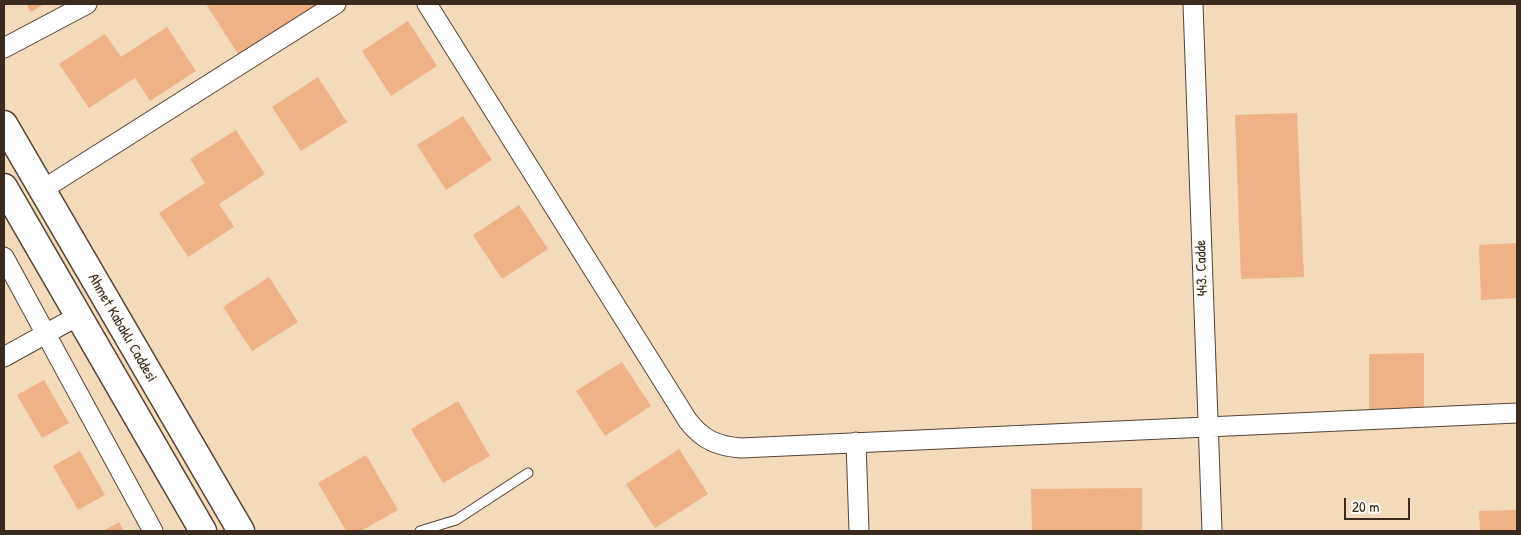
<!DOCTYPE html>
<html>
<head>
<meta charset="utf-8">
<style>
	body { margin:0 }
	#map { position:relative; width:1521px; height:535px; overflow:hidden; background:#f2dabb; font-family:"Patrick Hand",sans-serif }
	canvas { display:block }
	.frame { position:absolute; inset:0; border:5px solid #3b2a1e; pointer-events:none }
	.scale { position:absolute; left:1344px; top:498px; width:66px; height:22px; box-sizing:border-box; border:2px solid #3b2a1e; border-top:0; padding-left:6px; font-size:15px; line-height:18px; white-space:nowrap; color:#3b2a1e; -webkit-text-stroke:4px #fdfcf7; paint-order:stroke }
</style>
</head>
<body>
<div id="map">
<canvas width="1521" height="535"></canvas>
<div class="frame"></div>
<div class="scale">20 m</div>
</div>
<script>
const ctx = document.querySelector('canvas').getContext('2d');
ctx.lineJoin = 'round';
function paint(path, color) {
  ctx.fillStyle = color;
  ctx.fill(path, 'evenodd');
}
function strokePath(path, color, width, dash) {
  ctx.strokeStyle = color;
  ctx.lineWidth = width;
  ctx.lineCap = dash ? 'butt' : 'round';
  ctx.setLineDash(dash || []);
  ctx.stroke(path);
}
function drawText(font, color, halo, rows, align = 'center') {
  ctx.font = font + ' "Patrick Hand",sans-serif';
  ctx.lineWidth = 4;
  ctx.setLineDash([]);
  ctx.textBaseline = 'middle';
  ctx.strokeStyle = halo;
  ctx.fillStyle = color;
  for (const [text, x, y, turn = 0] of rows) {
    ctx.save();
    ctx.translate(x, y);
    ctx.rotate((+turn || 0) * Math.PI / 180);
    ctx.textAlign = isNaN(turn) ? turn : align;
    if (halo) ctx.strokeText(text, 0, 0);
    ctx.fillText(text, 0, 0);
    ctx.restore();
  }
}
paint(new Path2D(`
	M26 4H44L31 12Z
	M206 4H319L238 54Z
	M408 21 437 66 391 96 362 51Z
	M167 27 196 71 150 101 135 78 89 108 59 64 105 34 121 57Z
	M318 77 347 122 301 151 272 107Z
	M1297 113 1304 277 1241 279 1235 115Z
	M463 116 492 160 446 190 417 145Z
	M236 130 265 174 219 204 234 227 188 257 159 213 205 183 190 159Z
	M519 205 548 249 502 279 473 235Z
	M1517 243V298L1481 300 1479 245Z
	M269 277 298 322 252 351 223 307Z
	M1424 353V415L1369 416V354Z
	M622 362 651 406 605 436 576 391Z
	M44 380 69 423 42 438 17 395Z
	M458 401 490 456 443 483 411 429Z
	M679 449 708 494 655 528 626 484Z
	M80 451 105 495 78 510 53 466Z
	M366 455 398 510 361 531H346L318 483Z
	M1142 488V531H1032L1031 489Z
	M1517 510V531H1480L1479 511Z
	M119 522 124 531H103Z`), '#eeb286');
const lane = new Path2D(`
	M420 531 456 520 528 473`);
const street = new Path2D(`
	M427 4 688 421C703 440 717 446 741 448L1517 413
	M1193 4 1212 531
	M4 48 87 4
	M42 190 336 4
	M4 257 153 531
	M4 357 78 316
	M856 442 859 531`);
const secondary = new Path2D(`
	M4 124 241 531
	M4 187 203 531`);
strokePath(lane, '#564436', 11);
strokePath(street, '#564436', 21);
strokePath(secondary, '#564436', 29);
strokePath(lane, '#fff', 9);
strokePath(street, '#fff', 19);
strokePath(secondary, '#fff', 26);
drawText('15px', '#3b2a1e', '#fdfcf7', [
	["443. Cadde",1202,268,-92],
	["Ahmet Kabaklı Caddesi",122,328,60]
]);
</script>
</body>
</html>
